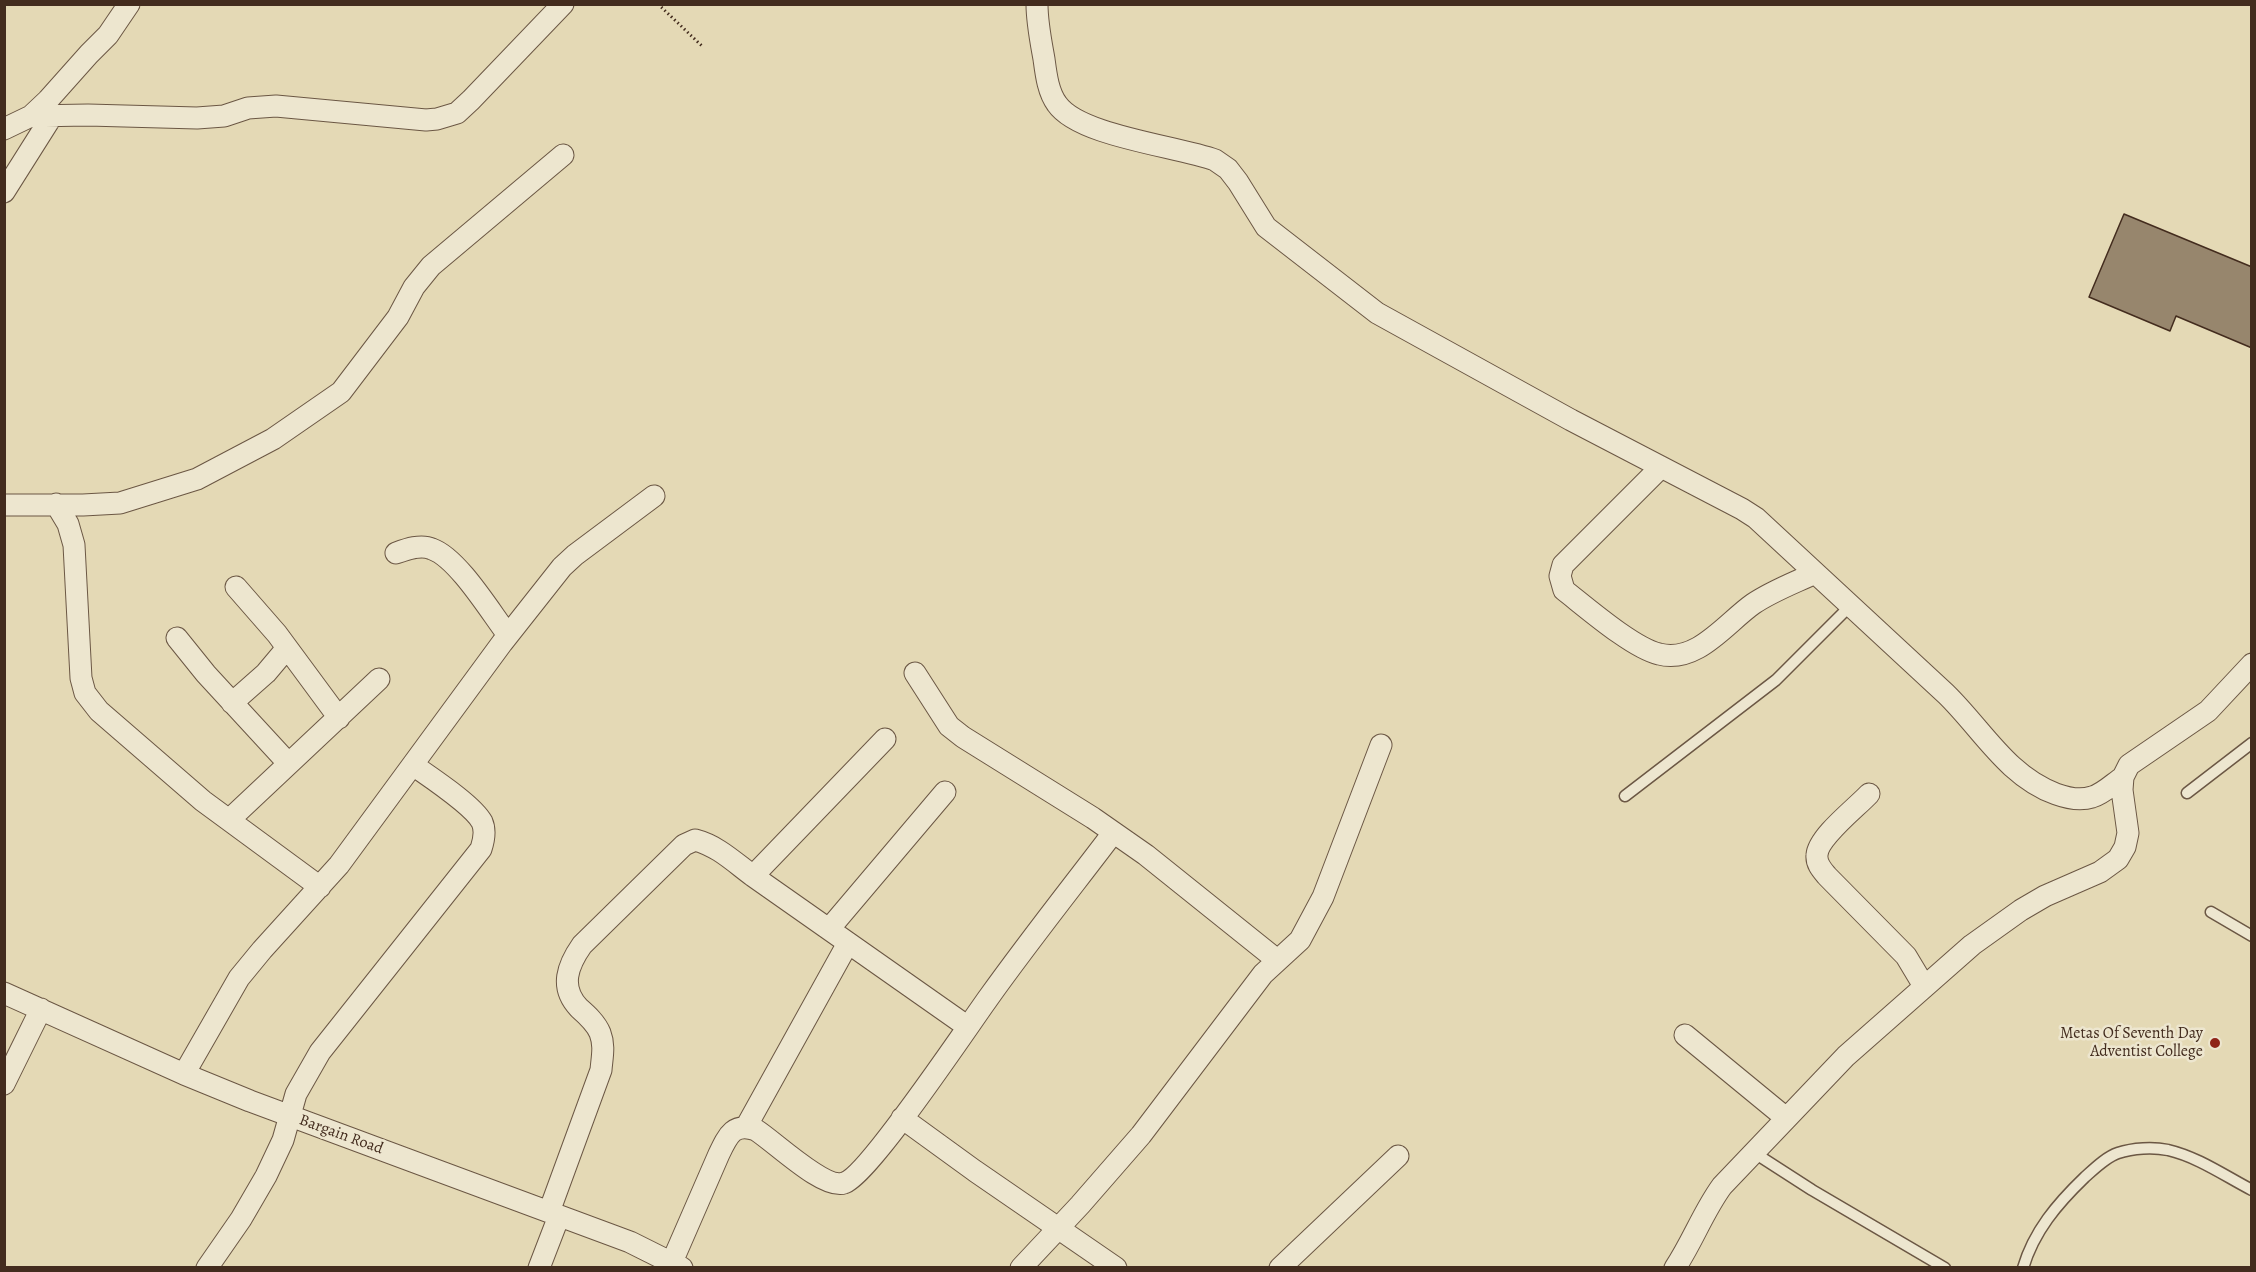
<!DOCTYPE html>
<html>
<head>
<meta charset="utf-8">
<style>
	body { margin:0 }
	#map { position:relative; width:2256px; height:1272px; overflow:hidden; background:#e4d9b5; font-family:Alegreya,serif }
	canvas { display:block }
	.frame { position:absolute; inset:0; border:6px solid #432c1e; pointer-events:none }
</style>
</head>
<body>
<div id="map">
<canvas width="2256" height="1272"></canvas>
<div class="frame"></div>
</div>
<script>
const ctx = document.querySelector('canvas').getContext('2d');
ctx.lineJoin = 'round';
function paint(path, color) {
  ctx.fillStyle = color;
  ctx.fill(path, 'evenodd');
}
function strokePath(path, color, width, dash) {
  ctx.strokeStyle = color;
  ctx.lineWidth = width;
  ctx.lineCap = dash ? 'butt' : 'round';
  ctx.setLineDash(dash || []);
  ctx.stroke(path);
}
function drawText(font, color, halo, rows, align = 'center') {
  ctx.font = font + ' Alegreya,serif';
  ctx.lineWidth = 5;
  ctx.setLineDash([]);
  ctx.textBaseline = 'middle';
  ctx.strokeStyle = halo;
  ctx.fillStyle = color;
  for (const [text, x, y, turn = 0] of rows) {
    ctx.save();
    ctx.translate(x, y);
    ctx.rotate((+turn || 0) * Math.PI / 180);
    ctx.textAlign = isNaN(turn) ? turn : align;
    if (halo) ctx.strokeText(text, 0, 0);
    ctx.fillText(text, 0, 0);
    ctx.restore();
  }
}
const building = new Path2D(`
	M2124 214 2252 267V348L2176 316 2170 331 2089 297Z`);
paint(building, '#97866d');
strokePath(building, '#432c1e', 1.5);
const lane = new Path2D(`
	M2187 793 2252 743
	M1625 796 1776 680 1850 606
	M2211 912 2252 936
	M1753 1152 1812 1190 1945 1268
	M2023 1268C2034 1231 2057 1204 2085 1177 2094 1169 2106 1157 2118 1153 2133 1148 2153 1147 2168 1150 2198 1157 2225 1176 2252 1190`);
const street = new Path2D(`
	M1037 4C1037 23 1041 42 1044 59 1046 74 1048 92 1057 104 1079 136 1176 146 1215 160L1228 169 1238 182 1266 227 1377 313 1571 420 1742 509 1756 518 1946 694C1982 729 2007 776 2056 794 2067 798 2080 801 2092 797 2103 794 2114 783 2123 777
	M31 116 88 115 197 118 224 116 248 108 276 106 426 120 437 119 457 113 471 100 563 4
	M4 129 31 116 48 100 89 54 108 35 129 4
	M4 192 52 116
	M1661 467 1563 565 1560 576 1564 590C1587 608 1633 648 1659 654 1697 664 1726 623 1753 604 1772 591 1794 583 1815 573
	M56 504 68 524 74 545 81 678 85 693 99 711 203 801 320 887
	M4 505H83L120 503 197 479 273 439 341 392 398 317 414 287 431 266 563 155
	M396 553C407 549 421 544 432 549 458 558 491 613 508 635
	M236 587 277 634 339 718
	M177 638 206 674 288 763
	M915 673 949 726 963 737 1093 818 1146 855 1277 960
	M232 703 266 673 287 648
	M1869 794C1856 808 1818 837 1817 855 1816 864 1822 870 1827 876L1906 956 1924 986
	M229 820 379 679
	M753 876 885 739
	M829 929 945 792
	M4 993 184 1074 250 1101 630 1242 682 1268
	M1685 1035 1786 1118
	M184 1074 239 978 262 950 339 865 502 643 562 567 575 555 654 496
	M4 1084 41 1009
	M902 1118 975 1171 1116 1268
	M746 1127 848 943
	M549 1212 601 1070C602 1057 605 1046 600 1033 596 1023 587 1015 579 1008 559 987 568 965 582 945L684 845 695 840C718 846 734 862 753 876L968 1027
	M672 1262 719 1154C728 1135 734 1122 756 1130 775 1142 824 1190 844 1183 868 1176 968 1026 989 997 1029 941 1072 887 1113 833
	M207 1268 241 1219 266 1176 283 1140 296 1094 320 1052 481 849C484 840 486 831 482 822 473 805 430 777 413 765
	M539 1268 559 1216
	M1021 1268 1080 1205 1141 1135 1263 974 1300 940 1323 897 1381 745
	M1280 1268 1398 1156
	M1675 1268C1693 1241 1703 1212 1722 1186L1846 1056 1972 945 2021 910 2045 896 2100 872 2118 859 2125 847 2128 833 2122 790 2123 777 2129 765 2208 711 2252 664`);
strokePath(lane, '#6b5744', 13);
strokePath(street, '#6b5744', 23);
strokePath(new Path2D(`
	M658 4 702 46`), '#432c1e', 3, [1.5, 3]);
strokePath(lane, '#ede6cf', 10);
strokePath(street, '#ede6cf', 21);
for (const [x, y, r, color] of [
	[2215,1043,6,"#8f2418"]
]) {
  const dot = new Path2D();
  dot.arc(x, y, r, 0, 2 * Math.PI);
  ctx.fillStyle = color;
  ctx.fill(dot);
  strokePath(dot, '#ede6cf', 2);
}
drawText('16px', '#432c1e', '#ede6cf', [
	["Metas Of Seventh Day",2203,1034],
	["Adventist College",2203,1052]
], 'right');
drawText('16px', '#432c1e', '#ede6cf', [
	["Bargain Road",341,1135,20]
]);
</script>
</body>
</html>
